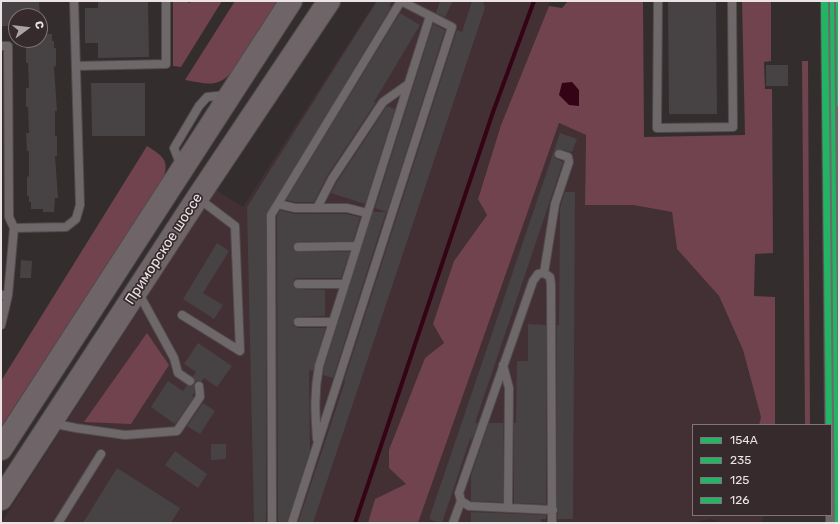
<!DOCTYPE html>
<html>
<head>
<meta charset="utf-8">
<style>
	body { margin:0 }
	#map { position:relative; width:840px; height:524px; overflow:hidden; background:#332d2e; font-family:Rubik,sans-serif }
	canvas { display:block }
	.frame { position:absolute; inset:0; border:2px solid #ece3e5; pointer-events:none }
	.legend { position:absolute; left:692px; top:424px; width:140px; height:92px; box-sizing:border-box; background:#362a2d; border:1px solid #7f7477; margin:0; padding:5px 7px; list-style:none; font-size:12px; color:#ece3e5 }
	.legend li { display:flex; align-items:center; gap:8px; height:20px }
	.legend b { width:20px; border:1px solid #7f7477 }
	.north { position:absolute; left:8px; top:8px; width:40px; height:40px; box-sizing:border-box; background:#362a2d; border:1px solid #7f7477; border-radius:50%; rotate:75deg; font-size:11px; font-weight:700; line-height:16px; text-align:center; color:#ece3e5 }
	.north::after { content:''; display:block; margin:auto; width:14px; height:18px; background:#aba3a5; clip-path:polygon(50% 0,100% 100%,50% 72%,0 100%) }
</style>
</head>
<body>
<div id="map">
<canvas width="840" height="524"></canvas>
<div class="frame"></div>
<ul class="legend">
<li><b style="height:5px;background:#21b564"></b>154А</li>
<li><b style="height:5px;background:#21b564"></b>235</li>
<li><b style="height:5px;background:#21b564"></b>125</li>
<li><b style="height:5px;background:#21b564"></b>126</li>
</ul>
<div class="north">С</div>
</div>
<script>
const ctx = document.querySelector('canvas').getContext('2d');
ctx.lineJoin = 'round';
function paint(path, color) {
  ctx.fillStyle = color;
  ctx.fill(path, 'evenodd');
}
function strokePath(path, color, width, dash) {
  ctx.strokeStyle = color;
  ctx.lineWidth = width;
  ctx.lineCap = dash ? 'butt' : 'round';
  ctx.setLineDash(dash || []);
  ctx.stroke(path);
}
function drawText(font, color, halo, rows, align = 'center') {
  ctx.font = font + ' Rubik,sans-serif';
  ctx.lineWidth = 3.5;
  ctx.setLineDash([]);
  ctx.textBaseline = 'middle';
  ctx.strokeStyle = halo;
  ctx.fillStyle = color;
  for (const [text, x, y, turn = 0] of rows) {
    ctx.save();
    ctx.translate(x, y);
    ctx.rotate((+turn || 0) * Math.PI / 180);
    ctx.textAlign = isNaN(turn) ? turn : align;
    if (halo) ctx.strokeText(text, 0, 0);
    ctx.fillText(text, 0, 0);
    ctx.restore();
  }
}
paint(new Path2D(`
	M376 1H549V6L501 125 478 198 487 215 454 261 433 324 444 343 425 358 389 468 407 484 375 499 368 523H1L216 190 243 207Z
	M559 123 586 135 585 205H633L672 212 677 249 719 296 743 350 761 417 759 425H693V515H765L761 523H722L712 519 691 523H418Z`), '#423035');
paint(new Path2D(`
	M173 1H185L190 3 191 1H222L181 67 173 66Z
	M235 1H278L232 72C217 89 205 83 185 80Z
	M568 1H643L644 137 745 135 742 1H771V61L764 62 765 89H772L773 253 755 254 754 296 775 297V425H759L761 417 743 350 719 296 677 249 672 212 633 205H585L586 135 559 123 418 523H368L375 499 406 484 389 468V450L425 358 444 343 433 324 454 261 487 215 478 199 501 125 549 6 562 8Z
	M802 61H808L810 425H805Z
	M147 146C163 156 171 161 162 181L1 427V381Z
	M147 333 169 365 131 424 84 422Z`), '#70434f');
paint(new Path2D(`
	M572 82 579 90V106L569 105 559 95 562 83Z`), '#340416');
strokePath(new Path2D(`
	M355 523 493 112 534 1`), '#340416', 4);
paint(new Path2D(`
	M1 1H39L40 16H16V26H1Z
	M98 1H148L149 57 98 58V43H85V8H98Z
	M377 1H392L389 6 391 7 266 215V523H254L247 207Z
	M440 1H453L445 17 436 13Z
	M472 1H483L485 8 313 523H298L345 382 344 381 457 30 462 32Z
	M668 1H716L717 114H669Z
	M400 13 420 25 374 102H376L327 176 314 202H296L286 200Z
	M433 24 445 30 387 212 375 208Z
	M40 34H52V41H54V48H56V66L54 67 57 111H55V136H57V156H55L58 198H55L54 212H43V209H31V202H29V196H27V177L29 176V151H27L26 133H29L28 107H26V88H29L28 63H26V40H40Z
	M766 65H788V86H766Z
	M91 83H145V136H92Z
	M387 106 395 109 365 204 331 193 337 182Z
	M560 133 577 139 572 152 558 149 554 152 555 158 563 162 475 423H478L471 442V436L442 523H440L429 519Z
	M565 192H575L573 519H557L558 510 557 507V325H559L560 208Z
	M280 210 295 214H346L360 217 353 241 298 242 295 243 293 247 294 250 298 252H350L341 278H298L295 279 293 284V287L298 289 325 290V316L296 317 293 322V325L298 328H325V329L313 371 309 370 310 451 287 523H278L277 217Z
	M373 212H386L333 378 323 375 324 367Z
	M217 243 229 251 203 293 223 305 214 319 183 299Z
	M21 260 32 261 31 278H20Z
	M528 324 546 325V504L514 503V423H516L517 361H528Z
	M198 343 232 366 217 387 204 378 202 381H198L195 382 193 376 196 372 184 364Z
	M168 381 183 391 187 385 190 386 194 385V393L192 396 194 397 175 424 151 407Z
	M203 403 215 411 200 434 187 426Z
	M489 423H503V502L471 501V476Z
	M211 444H226V459L211 460Z
	M175 451 207 474 198 488 165 465Z
	M117 468 180 508 171 523H83Z
	M471 512 546 515V519H541V523H471Z`), '#474243');
const lane = new Path2D(`
	M658 1 657 128 733 127 732 1
	M1 46H8L9 217 14 228 66 227 76 219 80 205 74 1
	M76 66 166 64V1
	M181 166 174 148 199 106 207 97 227 95
	M278 204 295 208H347L367 213
	M317 208 332 179 383 102 407 85
	M298 247 357 246
	M544 273 555 204 569 162 568 157 559 154
	M298 284H345
	M138 292 174 358 178 373 190 381
	M1 295H8L14 228
	M182 315 240 351 235 226 198 198
	M298 322H333
	M1 325 8 295
	M503 365 509 388 508 508
	M51 423 76 428 125 435 177 431 200 397 199 386
	M317 439C315 412 314 393 319 366L430 16
	M461 501 469 506 553 510
	M58 523 101 454
	M272 523 271 215 401 1
	M292 523 452 27 401 1
	M453 523 461 501 459 493 533 281 538 274 544 273 550 277 551 285 552 523`);
const secondary = new Path2D(`
	M832 1 837 523`);
const primary = new Path2D(`
	M1 449 291 1
	M1 499 198 197 329 1`);
strokePath(lane, '#514b4c', 10);
strokePath(secondary, '#514b4c', 24);
strokePath(primary, '#514b4c', 24);
strokePath(lane, '#6e686a', 8);
strokePath(secondary, '#6e686a', 22);
strokePath(primary, '#6f6569', 22);
strokePath(new Path2D(`
	M832 1 837 523`), '#21b564', 4);
strokePath(new Path2D(`
	M826 1 830 425`), '#21b564', 4);
strokePath(new Path2D(`
	M838 1 839 105`), '#21b564', 4);
strokePath(new Path2D(`
	M823 1 828 425`), '#21b564', 4);
drawText('14px', '#ece3e5', '#362a2d', [
	["Приморское шоссе",164,249,-57]
]);
</script>
</body>
</html>
